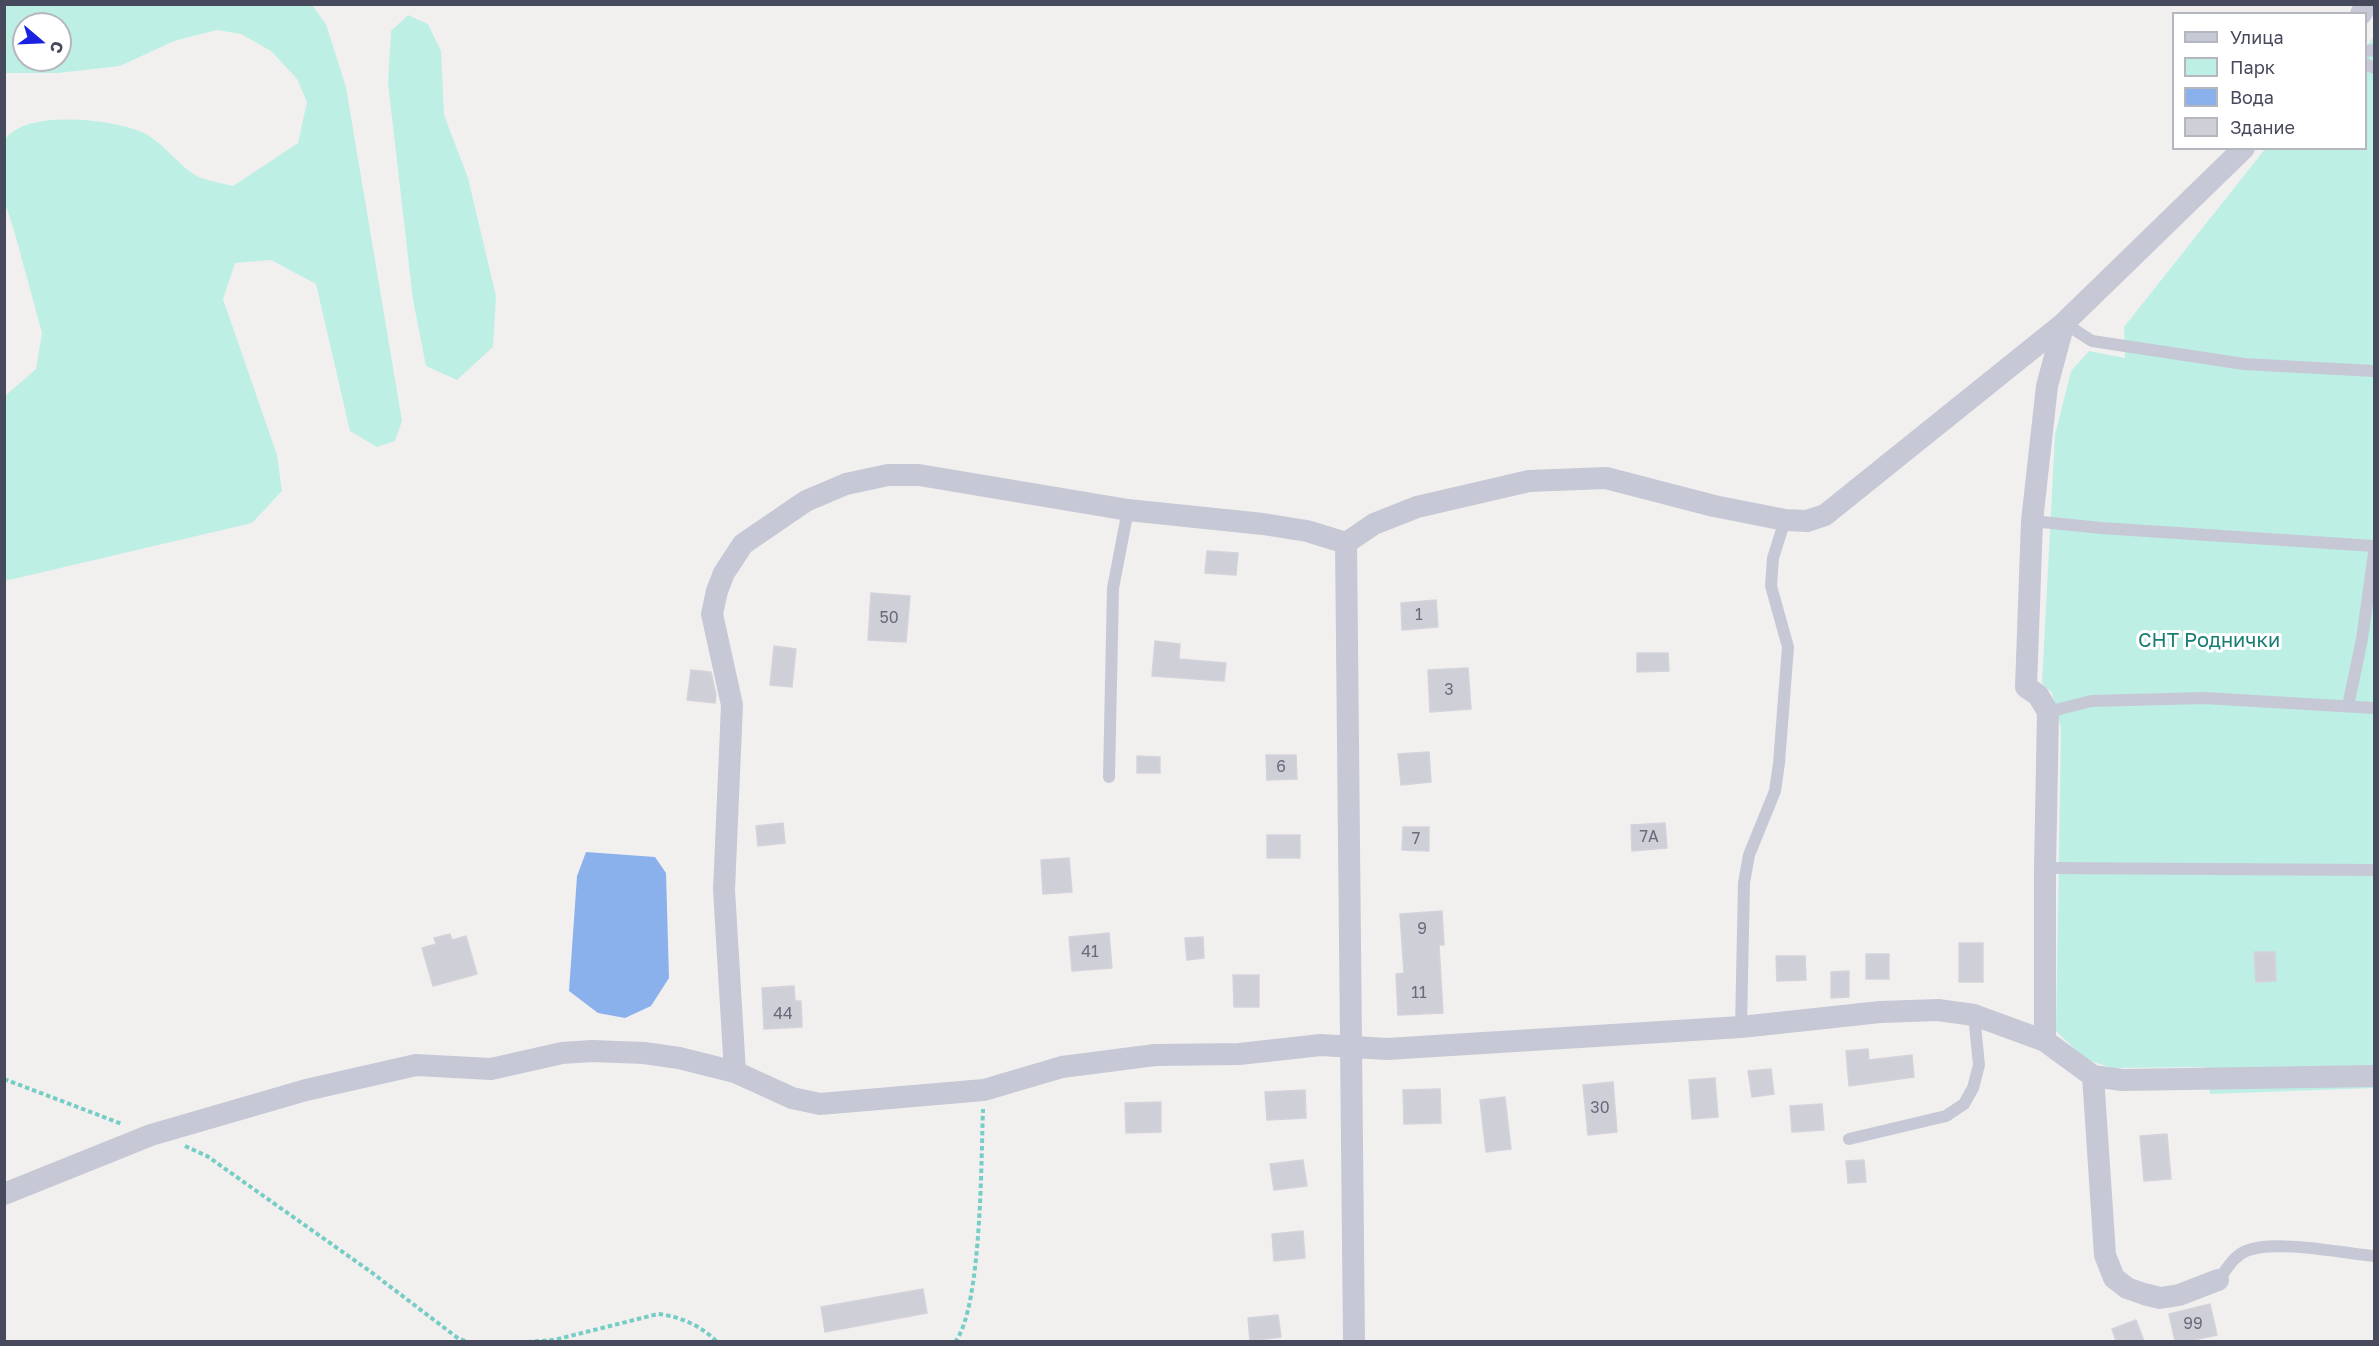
<!DOCTYPE html>
<html>
<head>
<meta charset="utf-8">
<style>
	body { margin:0 }
	#map { position:relative; width:2379px; height:1346px; overflow:hidden; background:#f2f0ef; font-family:"Golos Text",sans-serif }
	canvas { display:block }
	.frame { position:absolute; inset:0; border:6px solid #474a5d; pointer-events:none }
	.legend { position:absolute; left:2172px; top:12px; width:195px; height:138px; box-sizing:border-box; background:#fff; border:2px solid #b5b7be; margin:0; padding:8px 10px; list-style:none; font-size:18px; color:#474a5d }
	.legend li { display:flex; align-items:center; gap:12px; height:30px }
	.legend b { width:30px; border:2px solid #b5b7be }
	.north { position:absolute; left:12px; top:12px; width:60px; height:60px; box-sizing:border-box; background:#fff; border:2px solid #b5b7be; border-radius:50%; rotate:109deg; font-size:16px; font-weight:700; line-height:24px; text-align:center; color:#474a5d }
	.north::after { content:''; display:block; margin:auto; width:21px; height:27px; background:#1a21e1; clip-path:polygon(50% 0,100% 100%,50% 72%,0 100%) }
</style>
</head>
<body>
<div id="map">
<canvas width="2379" height="1346"></canvas>
<div class="frame"></div>
<ul class="legend">
<li><b style="height:8px;background:#c6c8d6"></b>Улица</li>
<li><b style="height:16px;background:#beefe5"></b>Парк</li>
<li><b style="height:16px;background:#8bb1ec"></b>Вода</li>
<li><b style="height:16px;background:#cfcfd7"></b>Здание</li>
</ul>
<div class="north">С</div>
</div>
<script>
const ctx = document.querySelector('canvas').getContext('2d');
ctx.lineJoin = 'round';
function paint(path, color) {
  ctx.fillStyle = color;
  ctx.fill(path, 'evenodd');
}
function strokePath(path, color, width, dash) {
  ctx.strokeStyle = color;
  ctx.lineWidth = width;
  ctx.lineCap = dash ? 'butt' : 'round';
  ctx.setLineDash(dash || []);
  ctx.stroke(path);
}
function drawText(font, color, halo, rows, align = 'center') {
  ctx.font = font + ' "Golos Text",sans-serif';
  ctx.lineWidth = 6;
  ctx.setLineDash([]);
  ctx.textBaseline = 'middle';
  ctx.strokeStyle = halo;
  ctx.fillStyle = color;
  for (const [text, x, y, turn = 0] of rows) {
    ctx.save();
    ctx.translate(x, y);
    ctx.rotate((+turn || 0) * Math.PI / 180);
    ctx.textAlign = isNaN(turn) ? turn : align;
    if (halo) ctx.strokeText(text, 0, 0);
    ctx.fillText(text, 0, 0);
    ctx.restore();
  }
}
paint(new Path2D(`
	M5 4 312 5 326 24 346 87 402 421 395 441 377 447 350 431 316 284 271 260 235 263 223 299 277 455 282 491 252 523 5 581V396L36 369 42 333 15 234 5 203V140C24 109 114 119 144 133 164 143 180 167 197 176 207 181 222 183 233 186L298 143 307 102 297 79 271 51 241 34 217 30 174 41 120 66 58 73H5ZM24 24H60V60H24Z
	M408 15 428 24 441 51 444 115 468 178 496 296 493 347 457 380 426 366 413 300 388 83 391 31Z
	M2374 36V1088L2210 1094 2205 1067 2112 1068 2085 1059 2056 1031 2061 729 2052 693 2042 683 2055 435 2071 371 2089 351 2125 358 2124 327 2265 149 2366 148V47Z`), '#beefe5');
paint(new Path2D(`
	M586 852 655 857 666 873 669 978 651 1006 625 1018 598 1013 569 991 577 876Z`), '#8bb1ec');
const building = new Path2D(`
	M1207 551 1238 553 1236 575 1205 573Z
	M871 593 910 596 906 642 868 640Z
	M1436 600 1438 627 1402 630 1401 603Z
	M1155 641 1180 644 1179 659 1226 663 1224 681 1152 676Z
	M774 646 796 649 792 687 770 685Z
	M1637 653H1668L1669 671 1637 672Z
	M1468 668 1471 709 1430 712 1428 670Z
	M691 670 711 672 716 695 715 703 687 700Z
	M1429 752 1431 782 1401 785 1398 754Z
	M1266 755H1296L1297 779 1267 780Z
	M1137 756 1160 757V773H1137Z
	M783 823 785 843 758 846 756 826Z
	M1665 823 1667 848 1632 851 1631 825Z
	M1403 827H1429V851L1402 850Z
	M1267 835H1300V858H1267Z
	M1069 858 1072 892 1043 894 1041 860Z
	M1442 911 1444 945H1439L1443 1013 1398 1015 1396 974 1404 973 1400 914Z
	M1109 933 1112 968 1072 971 1069 937Z
	M450 934 452 940 466 936 477 974 433 986 422 948 436 944 434 938Z
	M1203 937 1204 958 1187 960 1185 938Z
	M1959 943H1983V982H1959Z
	M2254 952H2275L2276 981 2256 982Z
	M1866 954H1889V979H1866Z
	M1776 956H1805L1806 980 1777 981Z
	M1849 971V997L1831 998V972Z
	M1233 975H1259V1007H1234Z
	M794 986 795 1001H801L802 1027 764 1029 762 988Z
	M1868 1049 1869 1060 1912 1055 1914 1077 1849 1086 1846 1051Z
	M1771 1069 1774 1094 1752 1097 1748 1071Z
	M1715 1078 1718 1117 1692 1119 1689 1080Z
	M1613 1082 1617 1132 1588 1135 1583 1085Z
	M1440 1089 1441 1123 1404 1124 1403 1090Z
	M1305 1090 1306 1118 1267 1120 1265 1092Z
	M1505 1097 1511 1149 1486 1152 1480 1100Z
	M1161 1102V1132L1126 1133 1125 1103Z
	M1822 1104 1824 1130 1792 1132 1790 1106Z
	M2167 1134 2171 1179 2144 1181 2140 1136Z
	M1303 1160 1307 1186 1274 1190 1270 1164Z
	M1864 1160 1866 1182 1848 1183 1846 1161Z
	M1303 1231 1305 1258 1274 1261 1272 1234Z
	M923 1289 927 1313 825 1332 821 1307Z
	M2210 1304 2217 1335 2189 1341H2175L2169 1314Z
	M1278 1315 1281 1337 1250 1341 1248 1318Z
	M2136 1320 2144 1341H2116L2112 1329Z`);
paint(building, '#cfcfd7');
strokePath(building, '#d4d3db', 1.5);
strokePath(new Path2D(`
	M4 1079 122 1124
	M185 1146 207 1156 371 1272 459 1339 469 1342
	M527 1342 554 1340 658 1314C679 1316 702 1326 717 1342
	M955 1342C982 1308 981 1158 983 1109`), '#76cdc5', 4, [4.5, 3]);
strokePath(new Path2D(`
	M2366 51 2374 50
	M2366 64 2374 68
	M2064 323 2092 341 2244 364 2374 371
	M2032 521 2101 528 2374 546
	M2348 706 2362 639 2374 553
	M2048 712 2091 701 2204 698 2374 708
	M1109 777 1113 588 1128 510
	M2045 868 2374 870
	M1741 1027 1744 883 1749 855 1775 791 1779 763 1788 647 1771 586 1773 558 1785 520
	M1849 1139 1946 1116 1964 1104 1973 1088 1979 1065 1974 1015
	M2218 1280C2227 1270 2232 1257 2246 1251 2273 1239 2343 1253 2374 1256`), '#c6c8d6', 12);
strokePath(new Path2D(`
	M2361 14 2366 4
	M2064 323 2047 386 2032 521 2026 687 2038 695 2048 712 2045 868V1041L2093 1076 2122 1080 2374 1076
	M1346 543 1374 524 1417 507 1529 481 1606 478 1714 506 1785 520 1807 521 1825 515 2064 323 2244 148
	M1346 543 1354 1342
	M735 1072 724 890 732 705 712 614 717 591 724 573 743 544 806 501 846 484 888 475H919L1128 510 1263 524 1307 531 1346 543
	M2093 1076 2105 1255 2114 1278 2127 1288 2144 1294 2160 1298 2179 1295 2218 1280
	M4 1194 151 1135 306 1090 416 1065 491 1069 562 1053 592 1051 644 1053 679 1058 735 1072 792 1098 820 1104 984 1090 1062 1067 1155 1055 1239 1054 1321 1045 1387 1049 1741 1027 1880 1012 1938 1010 1974 1015 2045 1041`), '#c6c8d6', 22);
drawText('16px', '#696b7c', null, [
	["1",1419,615],
	["50",889,618],
	["3",1449,690],
	["6",1281,767],
	["7А",1649,837],
	["7",1416,839],
	["9",1422,929],
	["41",1090,952],
	["11",1419,993],
	["44",783,1014],
	["30",1600,1108],
	["99",2193,1324]
]);
drawText('20px', '#187e74', '#fff', [
	["СНТ Роднички",2209,641]
]);
</script>
</body>
</html>
